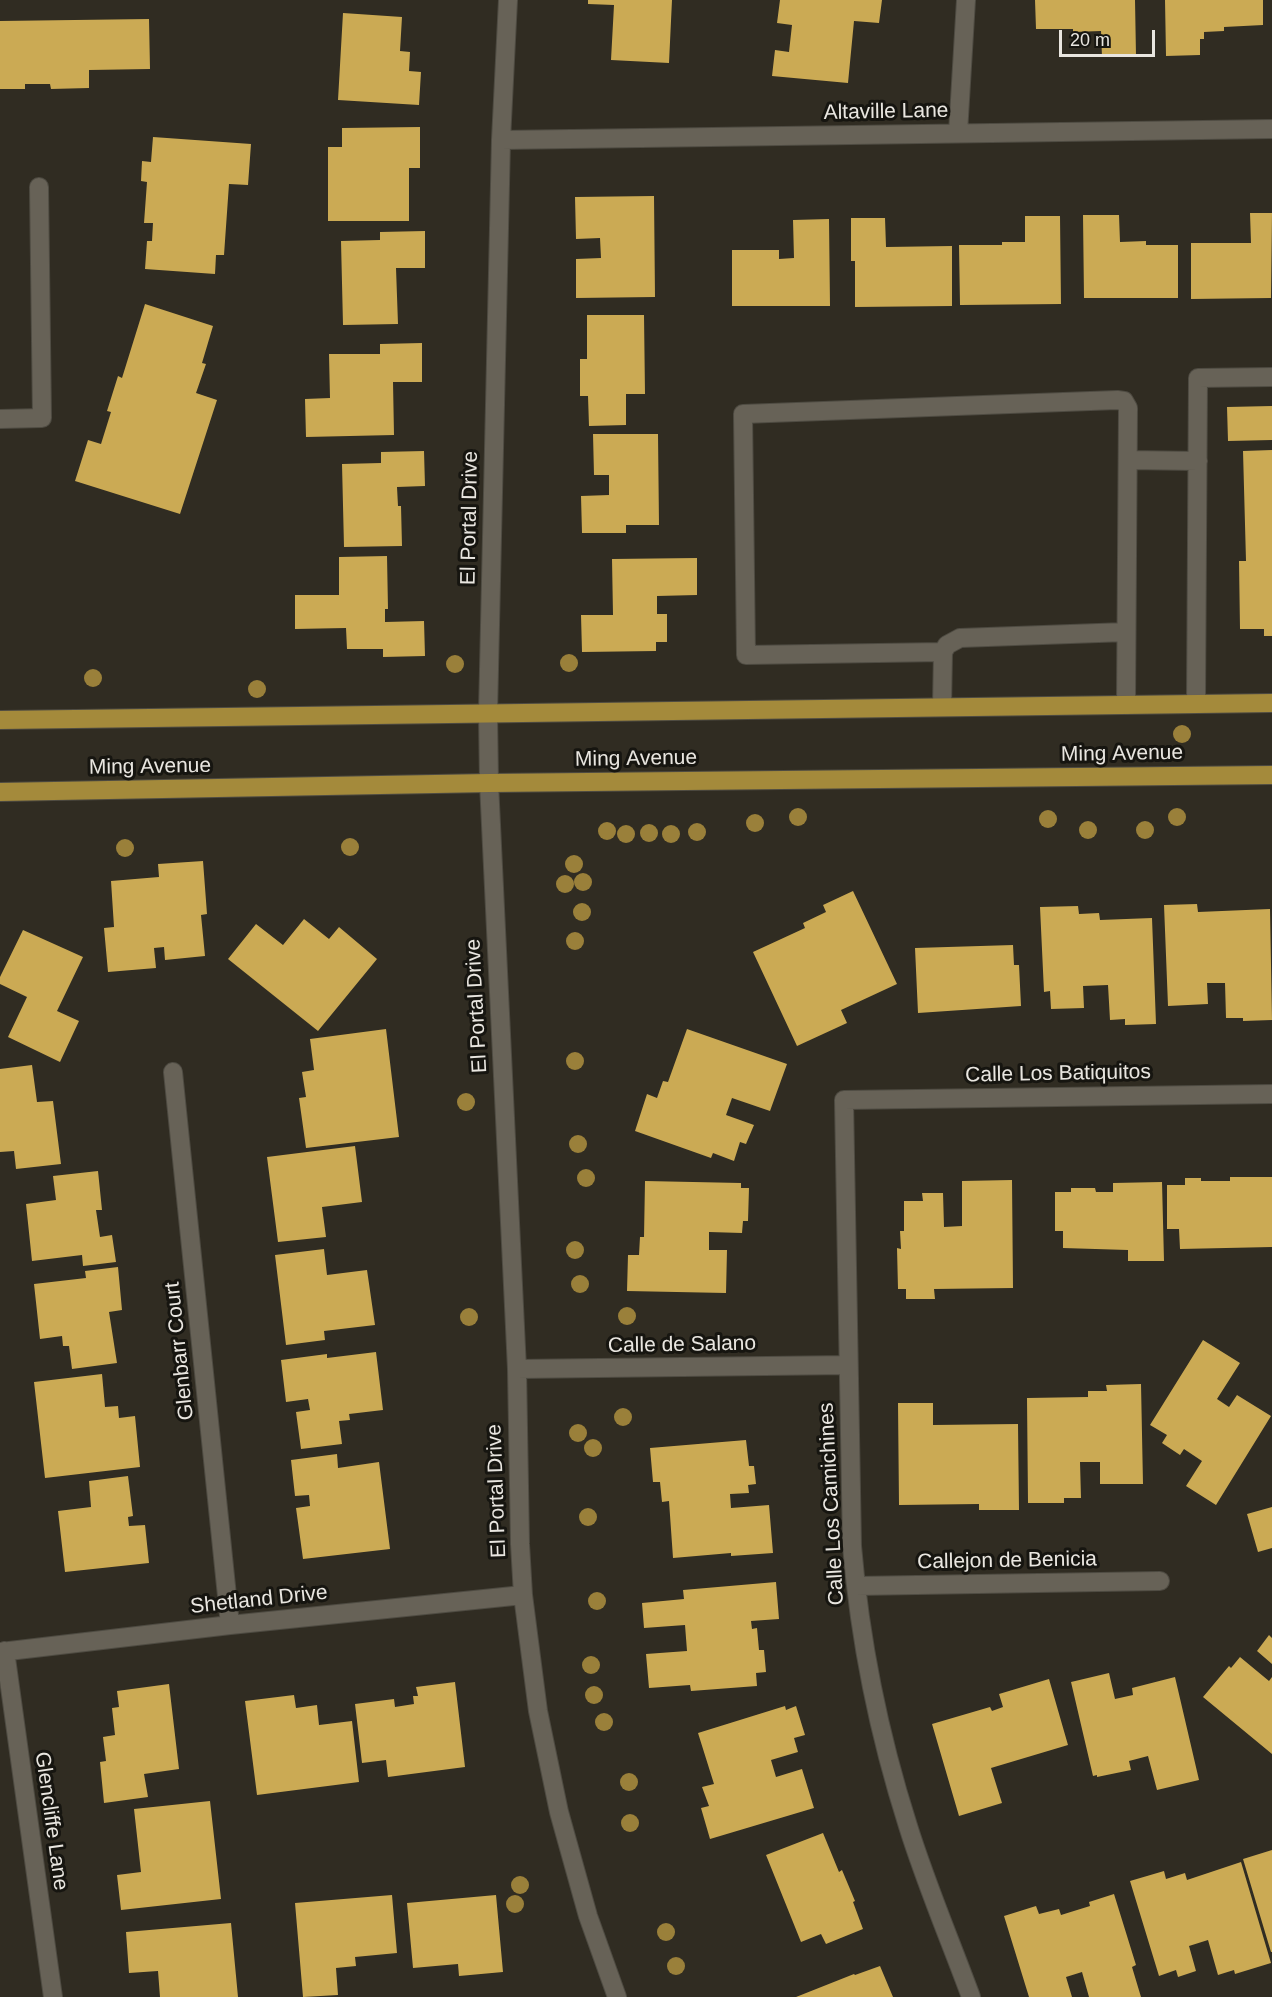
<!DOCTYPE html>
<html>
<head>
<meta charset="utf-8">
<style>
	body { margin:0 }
	#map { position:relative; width:1272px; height:1997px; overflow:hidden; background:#302c22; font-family:Helvetica,sans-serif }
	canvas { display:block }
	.scale { position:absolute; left:1059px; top:30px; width:96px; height:27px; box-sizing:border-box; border:3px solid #e9e6e0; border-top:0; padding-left:8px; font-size:18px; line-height:21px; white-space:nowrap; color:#e9e6e0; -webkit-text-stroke:4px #161510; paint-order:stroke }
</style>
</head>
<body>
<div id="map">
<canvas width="1272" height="1997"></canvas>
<div class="scale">20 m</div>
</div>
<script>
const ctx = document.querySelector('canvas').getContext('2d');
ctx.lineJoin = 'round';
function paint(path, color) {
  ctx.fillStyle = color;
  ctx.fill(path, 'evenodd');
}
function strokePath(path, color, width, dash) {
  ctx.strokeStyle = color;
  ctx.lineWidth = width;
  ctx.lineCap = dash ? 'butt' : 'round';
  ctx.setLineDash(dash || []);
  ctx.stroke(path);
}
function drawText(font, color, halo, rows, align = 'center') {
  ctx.font = font + ' Helvetica,sans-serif';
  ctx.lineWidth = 6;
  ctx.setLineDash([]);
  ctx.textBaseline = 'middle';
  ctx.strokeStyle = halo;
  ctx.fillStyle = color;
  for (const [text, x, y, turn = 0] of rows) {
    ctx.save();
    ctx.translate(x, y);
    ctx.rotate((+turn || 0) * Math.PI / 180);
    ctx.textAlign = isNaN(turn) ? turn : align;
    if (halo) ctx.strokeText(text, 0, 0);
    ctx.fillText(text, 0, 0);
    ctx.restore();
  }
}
paint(new Path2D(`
	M588 0H672L669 63 611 60 614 5 588 4Z
	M780 0H882L879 23 854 21 848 83 772 76 775 50 789 52 792 25 777 23Z
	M1035 0H1135L1136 56 1102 57 1101 31 1073 32V29H1036Z
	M1165 0H1263V25L1224 27V31L1204 32V39H1200V55L1166 56Z
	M343 13 402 17 400 51 410 52 409 71 421 72 419 105 338 100Z
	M149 19 150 69 89 70V88L51 89 50 84H25V89H0V21Z
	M420 127V168H409V221H328V147H342V128Z
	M153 137 251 144 248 185 229 184 224 255H216L215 274 145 269 147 241H152L153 223H144L147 182 141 181 142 161 151 162Z
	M654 196 655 297 576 298V259L601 258 600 238 576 239 575 197Z
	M1250 213H1272L1271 298 1191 299V243H1251Z
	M1083 215H1119L1120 242 1146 241V245H1178V298H1084Z
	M1025 216H1060L1061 304 960 305 959 245H1002V242H1025Z
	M851 218H885L886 247 952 246V306L855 307V261H851Z
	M829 219 830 306H732V250H779V259L794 258 793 220Z
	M425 231V268H396L398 324 343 325 341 241 380 240V232Z
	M145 304 213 326 202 363 206 364 196 393 217 400 180 514 75 481 88 440 101 444 111 412 107 411 118 376 122 378Z
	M587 315H644L645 394H626V425L589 426 588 396H580V359H587Z
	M422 343V382H393L394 435 306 437 305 399 330 398 329 354H380V344Z
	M1272 406V440L1228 441 1227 407Z
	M593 434H658L659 525H626V533H582L581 496 609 495V475H594Z
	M1272 450V636H1264V629H1240L1239 561H1246L1243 451Z
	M424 451 425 486 397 487 398 506H401L402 546 344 547 342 464 381 463V452Z
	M387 556 388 609H385V622L424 621 425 656 383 657V649H347L346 628 295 629V595H339V557Z
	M697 558V595L657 596V614H667V642H656V651L582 652 581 615H613L612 559Z
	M203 861 207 914 201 915 205 956 165 960 164 947 154 948 156 968 108 972 104 928 114 927 111 881 159 877 158 864Z
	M853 891 897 984 841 1010 847 1023 797 1046 753 952 805 928 803 923 826 912 823 905Z
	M1197 904 1198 912 1270 909 1272 1020 1243 1021V1018H1226L1225 983H1207L1208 1004 1168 1006 1164 905Z
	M1078 906 1079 914 1099 913 1100 920 1152 918 1156 1024 1125 1025V1019L1110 1020 1108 985 1083 986 1084 1008 1051 1009 1050 991 1044 992 1040 907Z
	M304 919 329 939 339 927 377 959 318 1031 228 959 256 924 283 945Z
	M23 930 83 957 57 1011 79 1021 60 1062 8 1037 27 997 0 984V977Z
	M1013 945 1014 965H1019L1021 1006 918 1013 915 948Z
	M386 1029 399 1137 306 1148 299 1098 306 1097 302 1072 314 1070 310 1039Z
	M687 1029 787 1064 770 1111 732 1098 726 1115 754 1125 746 1144 740 1142 734 1161 713 1153 711 1158 635 1131 647 1094 657 1098 663 1081 668 1082Z
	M32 1065 37 1102 53 1101 61 1164 16 1169 14 1151 0 1152V1069Z
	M355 1146 362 1202 322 1207 326 1237 278 1242 267 1157Z
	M98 1171 102 1210H96L100 1237 112 1235 116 1262 83 1266 82 1255 32 1261 26 1204 56 1200 53 1176Z
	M1230 1177H1272V1247L1180 1249 1179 1229H1167V1185H1185V1178H1201V1181H1230Z
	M1012 1180 1013 1288 934 1289 935 1299H906V1289H898L897 1248 901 1249 900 1231H904V1201H923L922 1193H943L944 1227 962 1226V1181Z
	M645 1181 741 1183V1188H749L748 1221H743L742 1233 709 1232V1250H727L726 1293 627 1291 628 1255H639L640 1237H644Z
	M1162 1182 1164 1261H1128V1250L1063 1248V1231H1055V1192H1071V1188H1095L1096 1192H1113V1183Z
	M324 1249 327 1275 367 1270 375 1325 324 1331 325 1340 286 1345 275 1255Z
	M118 1267 122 1310 109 1312 117 1363 72 1369 69 1346H63L62 1336 40 1339 34 1284 86 1278 85 1271Z
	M1203 1340 1240 1363 1217 1399 1229 1407 1237 1395 1271 1416 1216 1505 1186 1486 1202 1461 1184 1449 1180 1455 1162 1443 1167 1435 1150 1425Z
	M376 1352 383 1410 349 1414 350 1420 339 1421 342 1444 301 1449 296 1412 310 1410 308 1399 286 1402 281 1360 327 1354V1358Z
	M102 1374 105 1407 118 1406 119 1418 135 1416 140 1467 45 1478 34 1382Z
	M1141 1384 1143 1484H1100V1462H1080L1081 1498H1064V1503H1028L1027 1398 1088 1397V1391H1107L1106 1385Z
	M898 1403H933V1425L1018 1424 1019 1510H979V1504L899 1505Z
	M746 1440 749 1466H754L756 1484 748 1485 749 1493 730 1494 731 1508 769 1505 773 1553 731 1556V1553L673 1558 669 1501 662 1502 660 1482H653L650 1448Z
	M337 1454 338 1468 379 1462 390 1549 303 1559 296 1508 310 1506 309 1495 295 1496 291 1460Z
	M128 1476 133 1516 128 1517 129 1526 145 1525 149 1563 65 1572 58 1511 91 1507 89 1481Z
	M1272 1507V1548L1258 1552 1247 1514Z
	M776 1582 779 1619 751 1621 752 1629 757 1628 759 1650H764L766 1672 756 1673 757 1686 691 1691 690 1685 649 1688 646 1654 687 1651 685 1625 644 1628 642 1603 684 1599 683 1590Z
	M1269 1635 1272 1638V1664L1257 1651Z
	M1240 1657 1269 1681 1272 1677V1754L1203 1697 1229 1666 1231 1668Z
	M1109 1673 1115 1699 1133 1695 1132 1688 1175 1677 1199 1780 1157 1790 1148 1756 1129 1761 1131 1770 1097 1777V1775L1093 1776 1071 1682Z
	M1049 1679 1068 1745 991 1768 1002 1803 959 1816 932 1724 990 1707 992 1711 1003 1707 999 1694Z
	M455 1682 465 1767 388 1777 386 1760 362 1763 355 1704 394 1699 395 1707 414 1704 413 1696H418L416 1687Z
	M169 1684 179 1769 144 1774 148 1797 104 1803 100 1762 106 1761 103 1737 115 1735 112 1708 119 1707 117 1691Z
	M294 1695 296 1708 317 1705 319 1725 352 1721 359 1782 257 1795 245 1701Z
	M785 1706 786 1710 796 1706 805 1735 794 1738 798 1752 771 1760 776 1777 802 1769 814 1808 710 1839 701 1808 709 1806 702 1787 714 1784 698 1733Z
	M210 1801 221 1899 121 1910 117 1875 141 1872 134 1809Z
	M823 1833 839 1872 842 1870 855 1901 853 1902 863 1929 826 1944 821 1934 801 1942 766 1855Z
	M1272 1850V1952H1271L1243 1859Z
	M1241 1862 1271 1963 1235 1974 1234 1970 1218 1975 1208 1940 1189 1946 1196 1971 1178 1977 1176 1970 1159 1976 1130 1881 1164 1871 1166 1879 1185 1873 1187 1880Z
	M1114 1894 1136 1965 1132 1967 1141 1997H1089L1082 1972 1066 1977 1072 1997H1029L1004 1916 1036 1906 1039 1914 1059 1909 1061 1915 1090 1906 1089 1902Z
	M392 1895 397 1953 355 1957 356 1966 336 1968 338 1995 303 1997 295 1903Z
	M496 1895 503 1972 459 1976 458 1964 413 1968 407 1903Z
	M231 1923 238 1997H160L158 1971 129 1973 126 1932Z
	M880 1966 893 1997H796L854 1974 855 1975Z`), '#cbaa54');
const minor = new Path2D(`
	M508 0 501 140 488 713 489 783 517 1369 520 1544 523 1595 538 1711 559 1812 588 1916 617 1997
	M958 133 966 0
	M501 140 1272 129
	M0 419 42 418 39 187
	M1128 460 1198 461
	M943 652 746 655 743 414 1117 400 1124 401 1128 408 1126 705
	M1196 704 1198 378 1272 377
	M942 707 943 652 947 645 960 638 1126 632
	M173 1072 230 1625
	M517 1369 848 1365
	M856 1586 1160 1581
	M5 1651 53 1997
	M0 1652 230 1625 523 1595
	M971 1997C950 1940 926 1884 908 1826 879 1735 860 1642 852 1546L844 1100 1272 1094`);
const major = new Path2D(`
	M0 720 1272 703
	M0 792 489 783 1272 775`);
strokePath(minor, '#4e4b42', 20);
strokePath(major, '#4e4b42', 20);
strokePath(minor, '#676257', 18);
strokePath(major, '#a48a3b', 18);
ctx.fillStyle = '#9a803a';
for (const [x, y] of [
	[569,663],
	[455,664],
	[93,678],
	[257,689],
	[1182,734],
	[798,817],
	[1177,817],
	[1048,819],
	[755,823],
	[1088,830],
	[1145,830],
	[607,831],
	[697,832],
	[649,833],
	[626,834],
	[671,834],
	[350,847],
	[125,848],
	[574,864],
	[583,882],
	[565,884],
	[582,912],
	[575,941],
	[575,1061],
	[466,1102],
	[578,1144],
	[586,1178],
	[575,1250],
	[580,1284],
	[627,1316],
	[469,1317],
	[623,1417],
	[578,1433],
	[593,1448],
	[588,1517],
	[597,1601],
	[591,1665],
	[594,1695],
	[604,1722],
	[629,1782],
	[630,1823],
	[520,1885],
	[515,1904],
	[666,1932],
	[676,1966]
]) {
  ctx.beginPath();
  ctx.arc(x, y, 9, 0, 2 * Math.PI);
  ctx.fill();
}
drawText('21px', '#e9e6e0', '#161510', [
	["Altaville Lane",886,112,-1],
	["El Portal Drive",470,518,-89],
	["Ming Avenue",1122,754,-1],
	["Ming Avenue",636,759,-1],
	["Ming Avenue",150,767,-1],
	["El Portal Drive",477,1006,-93],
	["Calle Los Batiquitos",1058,1074,-1],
	["Calle de Salano",682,1345,-1],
	["Glenbarr Court",180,1351,-96],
	["El Portal Drive",497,1491,-92],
	["Calle Los Camichines",832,1504,-93],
	["Callejon de Benicia",1007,1561,-1],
	["Shetland Drive",259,1600,-6],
	["Glencliffe Lane",51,1821,82]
]);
</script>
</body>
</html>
